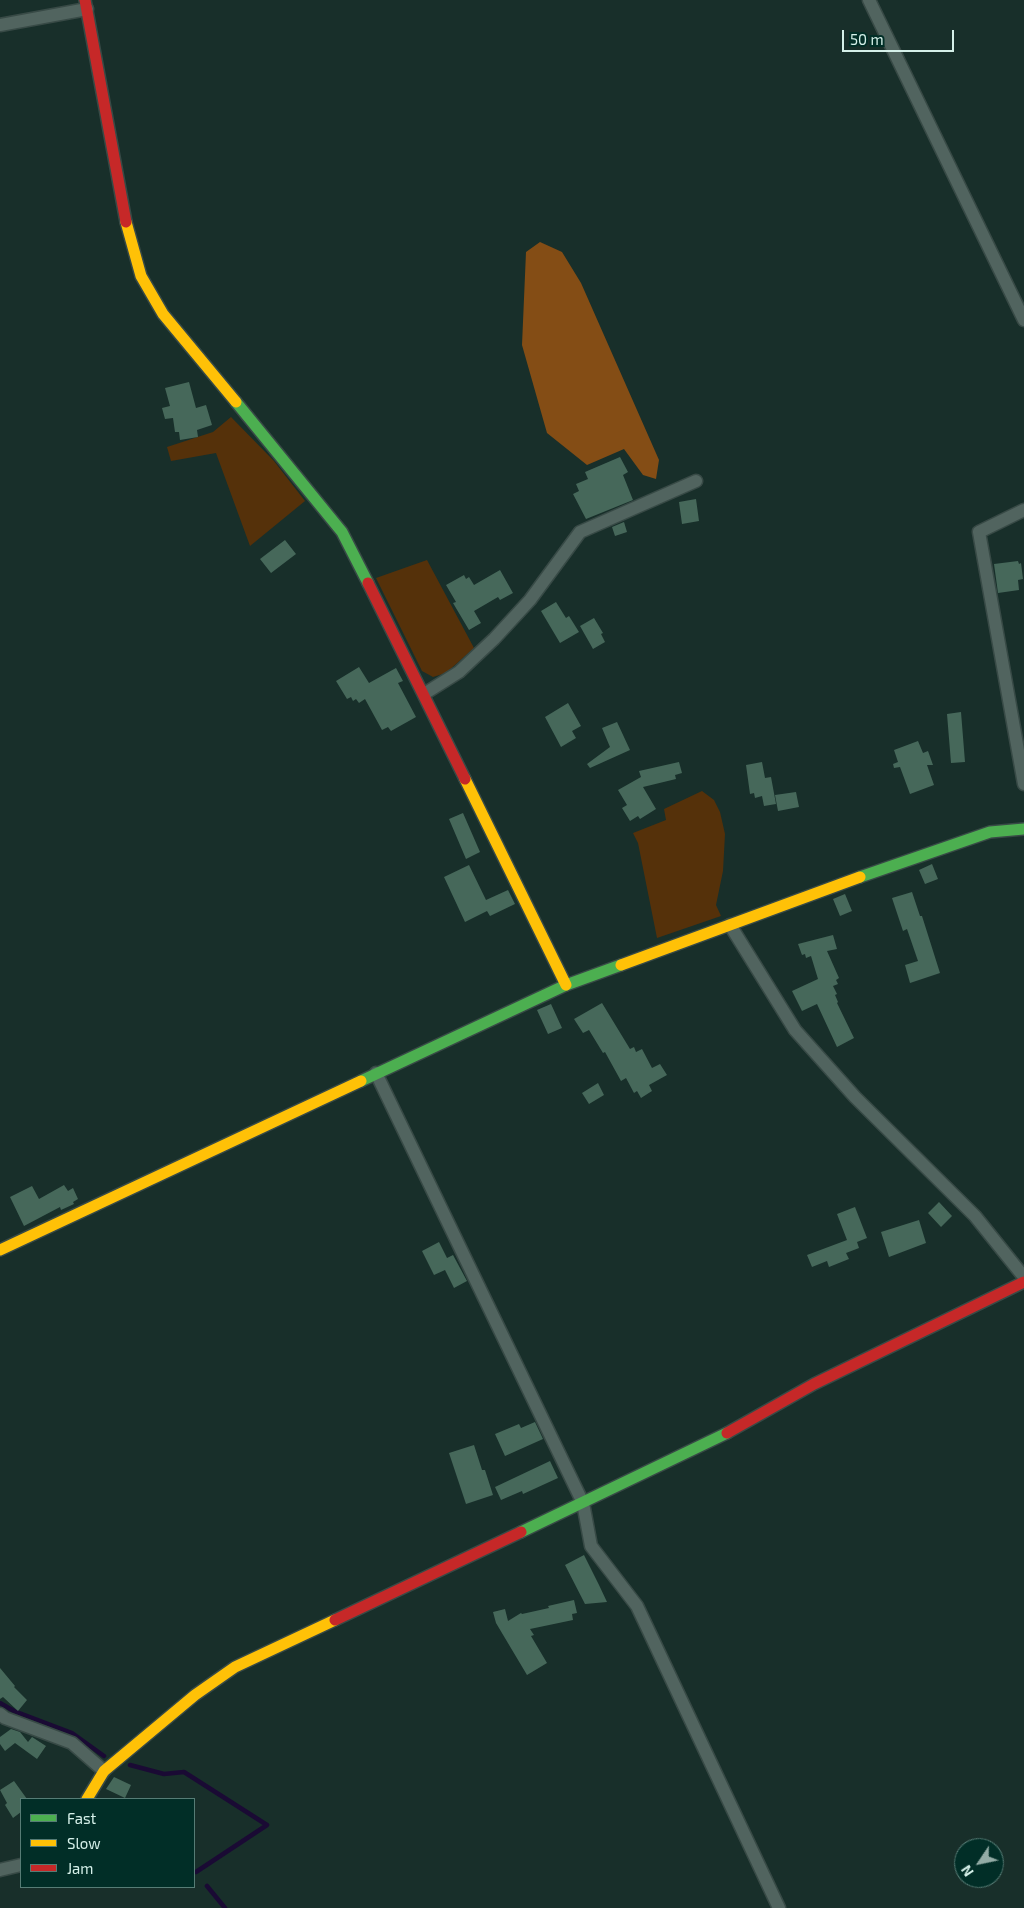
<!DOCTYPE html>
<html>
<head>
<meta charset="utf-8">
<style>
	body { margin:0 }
	#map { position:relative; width:1024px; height:1908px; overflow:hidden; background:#182f2a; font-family:"Exo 2",sans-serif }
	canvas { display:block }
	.legend { position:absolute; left:20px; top:1798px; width:175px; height:90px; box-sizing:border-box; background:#012e27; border:1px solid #567c75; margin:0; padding:6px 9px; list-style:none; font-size:15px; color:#d5f0e9 }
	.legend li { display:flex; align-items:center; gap:10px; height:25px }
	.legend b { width:25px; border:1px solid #567c75 }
	.north { position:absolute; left:954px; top:1838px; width:50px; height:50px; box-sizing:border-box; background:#012e27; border:1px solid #567c75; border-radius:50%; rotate:236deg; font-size:14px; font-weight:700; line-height:20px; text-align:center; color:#d5f0e9 }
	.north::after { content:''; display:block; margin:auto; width:18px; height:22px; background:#93aca6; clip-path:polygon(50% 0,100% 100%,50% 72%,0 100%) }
	.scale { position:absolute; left:842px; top:30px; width:112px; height:22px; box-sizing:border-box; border:2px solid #d5f0e9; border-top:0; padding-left:6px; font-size:15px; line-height:18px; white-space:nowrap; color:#d5f0e9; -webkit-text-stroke:4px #012e27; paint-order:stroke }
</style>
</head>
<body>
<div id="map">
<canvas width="1024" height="1908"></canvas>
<ul class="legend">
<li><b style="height:6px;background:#4caf50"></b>Fast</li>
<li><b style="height:6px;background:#ffc107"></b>Slow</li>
<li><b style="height:6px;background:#c62828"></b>Jam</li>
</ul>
<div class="north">N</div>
<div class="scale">50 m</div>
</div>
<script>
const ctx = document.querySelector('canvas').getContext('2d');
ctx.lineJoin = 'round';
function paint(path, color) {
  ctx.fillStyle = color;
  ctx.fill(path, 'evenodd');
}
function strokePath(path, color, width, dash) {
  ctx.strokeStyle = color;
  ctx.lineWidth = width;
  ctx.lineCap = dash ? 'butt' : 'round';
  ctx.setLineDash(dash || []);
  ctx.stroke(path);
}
paint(new Path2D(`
	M231 417 274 461 305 501 250 546 216 453 171 461 167 447 213 432Z
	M427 560 474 648 446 673 433 677 422 671 376 578Z
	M702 791 714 800 720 812 725 834 723 871 716 905 721 916 657 938 638 843 633 833 666 820 664 809Z`), '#55310a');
paint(new Path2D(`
	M540 242 562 252 581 283 659 460 656 479 643 475 624 449 587 465 547 433 522 345 526 252Z`), '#844d15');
strokePath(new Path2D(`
	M0 1703 14 1711 72 1733 104 1756
	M130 1765 164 1774 184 1772 267 1825 196 1872
	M207 1886 225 1908`), '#1a0a34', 4.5);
paint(new Path2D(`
	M189 382 196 408 206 405 212 425 197 430 198 437 180 440 179 432H175L173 418 165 419 162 408 170 406 165 388Z
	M620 457 628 472 623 475 633 500 586 519 573 494 579 491 576 484 588 479 585 472Z
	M696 499 699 521 682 524 679 502Z
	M624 522 627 532 615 536 612 527Z
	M285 540 296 554 271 573 260 559Z
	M1018 561 1019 564 1021 563 1023 579 1018 580 1019 590 998 593 994 564Z
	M500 570 513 593 500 600 498 597 474 611 481 623 469 630 453 603 456 602 446 585 464 575 466 579 469 577 474 585Z
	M556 602 566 618 569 616 579 632 560 643 541 611Z
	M594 618 603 633 601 634 605 642 593 649 580 626Z
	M359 667 369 683 396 668 403 681 398 683 416 717 391 731 388 727 382 730 365 699 359 703 356 699 353 701 351 697 347 699 336 681Z
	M568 703 581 726 572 731 576 738 561 747 545 717Z
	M961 712 965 762 951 763 947 714Z
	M617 722 630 750 590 768 587 764 610 747 602 728Z
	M918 741 923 753 928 751 933 765H927L934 785 910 794 900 767 894 768 893 764 898 762 894 750Z
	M679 762 682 773 675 775 676 779 643 787 656 809 640 819 638 816 630 821 622 808 627 805 618 790 641 777 639 771Z
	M762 762 765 778 771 777 776 804 764 806 762 796 755 798 754 793 750 794 746 765Z
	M796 792 799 807 778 811 775 795Z
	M463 813 480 852 466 859 449 819Z
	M932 864 938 879 925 884 919 870Z
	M469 865 486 900 508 890 515 904 490 916 487 911 465 922 444 877Z
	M912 892 920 916H922L940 973 910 983 905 965 918 961 907 929 903 931 892 898Z
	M845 894 852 911 840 916 833 899Z
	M833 935 837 949 827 951 839 978 836 980 838 984 833 986 837 994 835 995 838 1002 837 1003 854 1038 837 1047 817 1004 802 1011 792 991 818 979 811 956 806 958 805 954 802 955 798 944Z
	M602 1003 630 1049 634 1047 636 1052 642 1049 652 1068 660 1064 667 1075 649 1085 652 1091 641 1098 637 1091 634 1093 626 1078 621 1081 605 1052 603 1053 589 1030 583 1033 574 1019Z
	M551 1004 562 1028 548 1034 537 1010Z
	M598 1083 604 1095 589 1104 582 1093Z
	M64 1185 68 1191 73 1188 78 1199 73 1202 74 1204 61 1210 60 1207 24 1226 10 1197 32 1186 39 1199Z
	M939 1202 952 1216 941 1227 928 1213Z
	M855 1207 867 1238 857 1242 859 1248 846 1253 849 1259 829 1267 827 1261 812 1267 807 1255 847 1240 837 1214Z
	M919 1220 926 1243 889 1257 881 1232Z
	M439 1242 447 1258 453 1255 467 1281 454 1288 445 1270 434 1275 422 1251Z
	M535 1422 543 1439 505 1456 495 1434 519 1424 521 1428Z
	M474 1445 482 1470H485L493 1495 466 1504 449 1453Z
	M550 1461 558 1478 523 1494 522 1491 501 1500 495 1487Z
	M584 1555 599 1585 607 1602 585 1604 565 1565Z
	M574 1600 577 1613 572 1614 573 1620 530 1629 534 1635 531 1636 547 1663 527 1675 496 1623 493 1612 505 1609 508 1621 521 1613 522 1614 549 1608 548 1606Z
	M0 1668 15 1686 14 1687 27 1700 18 1711 3 1697 0 1699Z
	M11 1729 20 1732 28 1742 32 1737 46 1746 37 1759 15 1743 5 1751 0 1744V1737Z
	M114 1777 131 1785 125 1798 106 1789Z
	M14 1781 27 1799H21V1812L13 1818 5 1805 7 1803 0 1790Z`), '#46685a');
const street = new Path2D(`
	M869 0 1024 320
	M0 25 87 9
	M1024 510 979 532 1024 784
	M424 694 459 672 494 639 530 600 580 532 696 481
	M730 925 795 1030 855 1097 975 1216 1024 1277
	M376 1073 583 1503 591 1546 637 1606 779 1908
	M0 1714 5 1718 72 1743 104 1771
	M0 1870 21 1865`);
const fast = new Path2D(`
	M236 402 342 532 368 583
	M860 877 990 832 1024 829
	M361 1081 566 985 621 965
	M521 1532 727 1433`);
const slow = new Path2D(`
	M126 222 141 276 163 314 236 402
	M465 779 566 985
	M621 965 860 877
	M0 1250 361 1081
	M87 1799 104 1771 195 1695 235 1667 335 1620`);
const jam = new Path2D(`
	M85 0 126 222
	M368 583 465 779
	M727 1433 814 1384 1024 1282
	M335 1620 521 1532`);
strokePath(street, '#384a46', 15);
strokePath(fast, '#384a46', 14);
strokePath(slow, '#384a46', 14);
strokePath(jam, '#384a46', 14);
strokePath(street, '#51645f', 12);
strokePath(fast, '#4caf50', 11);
strokePath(slow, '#ffc107', 11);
strokePath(jam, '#c62828', 11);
</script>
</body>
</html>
